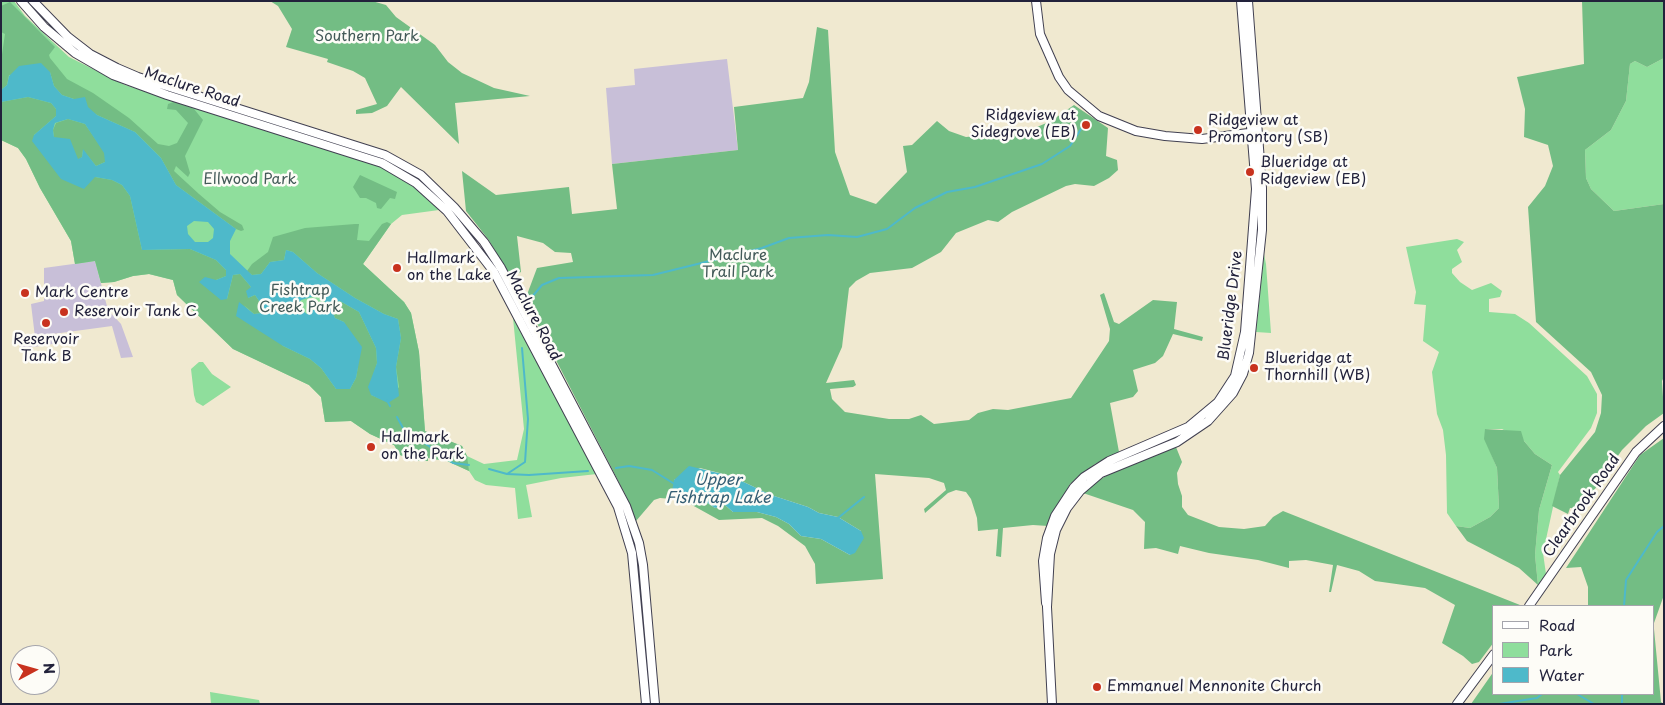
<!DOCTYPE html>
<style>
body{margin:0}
#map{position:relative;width:1665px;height:705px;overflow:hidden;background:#f0e9d0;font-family:"Playpen Sans",sans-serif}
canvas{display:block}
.frame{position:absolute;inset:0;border:2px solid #22223b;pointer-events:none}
.legend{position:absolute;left:1492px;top:605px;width:162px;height:90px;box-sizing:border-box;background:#fdfcf7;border:1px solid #a5a5ac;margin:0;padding:6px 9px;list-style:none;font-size:15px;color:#22223b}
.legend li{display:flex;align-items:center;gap:10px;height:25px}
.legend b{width:25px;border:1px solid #a5a5ac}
.north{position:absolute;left:10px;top:645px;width:50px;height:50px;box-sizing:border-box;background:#fdfcf7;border:1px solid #a5a5ac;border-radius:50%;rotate:84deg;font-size:14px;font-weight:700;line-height:20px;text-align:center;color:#22223b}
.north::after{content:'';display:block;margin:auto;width:18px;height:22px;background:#c8321e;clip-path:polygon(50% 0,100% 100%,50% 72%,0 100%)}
</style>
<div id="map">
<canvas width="1665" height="705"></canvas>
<div class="frame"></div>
<ul class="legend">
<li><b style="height:6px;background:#fff"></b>Road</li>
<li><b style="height:14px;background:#8fde9c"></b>Park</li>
<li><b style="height:14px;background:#4eb9ca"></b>Water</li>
</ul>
<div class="north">N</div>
</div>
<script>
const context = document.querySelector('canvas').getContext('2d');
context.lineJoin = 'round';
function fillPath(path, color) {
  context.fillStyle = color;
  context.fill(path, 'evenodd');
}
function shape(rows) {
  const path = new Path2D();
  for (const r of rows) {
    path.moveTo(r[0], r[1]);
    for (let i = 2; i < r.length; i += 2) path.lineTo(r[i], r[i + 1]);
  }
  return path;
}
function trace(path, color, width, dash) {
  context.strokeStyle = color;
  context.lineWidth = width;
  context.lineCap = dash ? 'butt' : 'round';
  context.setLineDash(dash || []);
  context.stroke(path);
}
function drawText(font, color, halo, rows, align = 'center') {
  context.font = font + ' "Playpen Sans",sans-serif';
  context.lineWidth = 5;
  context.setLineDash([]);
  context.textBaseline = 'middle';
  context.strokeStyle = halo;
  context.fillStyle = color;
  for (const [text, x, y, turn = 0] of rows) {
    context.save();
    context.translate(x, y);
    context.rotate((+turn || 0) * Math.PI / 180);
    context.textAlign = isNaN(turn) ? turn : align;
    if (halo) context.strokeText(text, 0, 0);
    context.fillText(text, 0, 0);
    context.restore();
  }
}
fillPath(shape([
 [727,59,738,150,612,164,606,88,635,85,634,69],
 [95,261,108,310,121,324,133,357,121,358,112,326,53,334,53,344,20,349,19,339,35,337,31,304,44,301,44,268]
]), '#c8bfd8');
fillPath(shape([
 [1,1,14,1,25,16,69,57,125,85,377,165,411,184,439,210,402,215,391,224,363,264,404,302,411,313,419,352,425,432,462,446,467,456,484,464,517,460,524,429,513,318,597,474,561,478,526,485,532,517,518,519,515,488,486,485,475,480,469,471,447,461,428,458,428,461,417,461,400,455,394,445,370,434,351,421,325,422,321,397,309,385,233,349,177,295,173,280,149,274,133,276,114,282,101,283,95,261,75,264,71,241,40,188,26,159,18,148,1,140],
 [1664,58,1664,204,1614,211,1591,189,1586,178,1585,150,1611,130,1626,101,1630,64,1635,61,1647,67],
 [1457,239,1464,242,1457,250,1462,262,1452,269,1452,273,1460,282,1472,290,1491,283,1502,291,1500,297,1489,299,1489,312,1515,314,1529,323,1587,376,1597,394,1597,413,1591,428,1558,472,1560,475,1543,553,1546,574,1538,585,1535,555,1539,510,1552,465,1535,454,1524,441,1502,429,1485,429,1485,439,1497,468,1499,508,1490,517,1470,528,1456,526,1447,513,1446,455,1443,430,1437,414,1432,372,1439,352,1423,341,1426,305,1414,304,1416,292,1406,247],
 [1264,254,1266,264,1271,333,1256,332],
 [199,362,203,362,212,374,231,387,203,406,196,402,194,395,191,369],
 [210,692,259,700,260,704,211,704]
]), '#8fde9c');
fillPath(shape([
 [270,1,372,1,386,5,396,17,435,45,448,62,462,73,494,88,530,96,455,103,459,144,401,87,387,106,372,113,356,114,356,110,377,104,365,78,353,71,327,62,328,59,286,47,292,29,278,6],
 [1582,1,1664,1,1664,58,1647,67,1635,61,1630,64,1626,101,1611,130,1585,150,1586,178,1591,189,1614,211,1664,204,1664,377,1662,381,1664,413,1646,426,1622,450,1581,509,1570,508,1568,514,1552,506,1560,475,1595,432,1601,413,1602,395,1591,372,1536,322,1528,207,1545,186,1553,166,1548,145,1524,137,1525,109,1517,77,1584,64],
 [10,2,55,47,49,55,50,58,67,79,93,93,129,118,158,144,169,146,177,143,188,123,176,110,167,109,168,104,176,101,194,109,203,120,185,156,190,173,188,177,176,166,174,171,199,194,220,212,242,225,244,230,241,231,236,229,176,185,161,158,135,132,97,115,74,99,62,95,54,86,50,72,9,75,7,85,1,90,1,61,5,34,1,32,1,6],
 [817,27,828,30,835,152,850,195,876,204,907,172,903,146,912,145,937,121,949,131,966,137,986,135,987,137,1030,130,1051,121,1074,105,1108,128,1106,156,1117,160,1118,170,1109,178,1094,186,1075,184,1066,186,1012,212,998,222,988,220,956,233,941,252,912,268,870,273,856,281,849,288,842,347,826,383,854,380,856,385,853,387,830,389,832,399,845,412,889,419,909,419,921,415,934,424,969,420,978,413,993,409,1008,410,1071,398,1109,341,1110,329,1100,295,1104,293,1114,322,1119,324,1153,300,1177,302,1174,329,1203,337,1202,341,1173,334,1163,356,1155,363,1133,370,1138,391,1133,397,1110,403,1119,452,1095,464,1070,484,1048,526,1033,525,1003,528,1001,557,996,556,998,529,978,531,977,518,971,499,966,492,956,490,948,493,925,513,924,509,946,490,944,483,929,478,875,474,883,579,816,584,815,564,805,546,778,526,762,518,719,520,683,500,660,498,654,500,636,521,626,496,525,300,537,268,573,262,571,253,555,252,543,243,517,236,521,272,511,277,488,239,466,211,462,171,496,195,569,187,572,214,617,209,612,164,738,150,734,107,803,98,809,82],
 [700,468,731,476,771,495,808,507,819,513,838,517,861,531,850,555,821,539,801,536,789,524,776,517,757,512,733,512,725,505,715,508,691,492,674,485,674,480],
 [28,97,51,103,56,109,56,116,34,135,95,177,112,180,122,185,130,196,142,250,190,249,216,260,226,270,226,276,216,280,227,299,233,275,240,274,251,287,248,298,255,295,264,308,263,313,254,314,244,305,283,346,310,359,321,368,336,389,350,389,356,378,358,366,344,322,335,318,331,308,334,303,340,301,359,312,376,348,377,363,372,380,371,395,388,402,399,387,396,367,401,338,398,319,384,314,355,298,317,273,293,252,286,250,284,260,270,262,261,274,252,275,247,271,252,264,268,252,273,237,305,228,355,224,359,224,357,240,369,241,382,224,387,222,391,224,363,264,404,302,411,313,419,352,425,431,462,446,467,456,469,471,447,461,428,458,428,461,417,461,400,455,394,445,370,434,351,421,325,422,321,397,309,385,233,349,177,295,173,280,149,274,133,276,114,282,101,283,95,261,75,264,71,241,40,188,26,159,18,148,1,140,1,102],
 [68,119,85,124,105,153,105,162,96,166,83,150,82,157,78,160,54,137,53,130,56,123],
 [360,175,397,192,395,199,390,198,381,209,377,208,376,203,366,198,360,198,353,187],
 [1485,429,1521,431,1524,441,1535,454,1552,465,1539,510,1535,555,1538,585,1519,568,1467,541,1456,526,1470,528,1490,517,1499,508,1497,468,1484,439],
 [1664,438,1664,595,1654,623,1654,606,1588,606,1588,587,1581,567,1566,568,1640,455],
 [1176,447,1182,462,1177,473,1178,484,1182,496,1182,507,1188,515,1219,527,1244,529,1265,526,1273,517,1283,511,1520,605,1494,606,1494,642,1479,662,1472,664,1463,656,1442,643,1455,605,1425,588,1375,581,1359,571,1337,565,1331,592,1329,592,1333,565,1306,560,1289,561,1289,568,1258,560,1209,553,1180,546,1178,554,1156,548,1144,549,1145,522,1133,510,1083,493,1093,484,1114,471],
 [1654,629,1661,702,1664,704,1471,704,1494,671,1494,694,1654,694]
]), '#73bd84');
fillPath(shape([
 [41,63,50,72,54,86,62,95,74,99,85,97,88,107,97,115,135,132,161,158,176,185,236,229,230,241,230,254,252,275,261,274,270,262,284,260,286,250,293,252,317,273,355,298,384,314,398,319,401,338,396,367,399,396,388,403,371,395,368,387,377,363,376,348,359,312,340,301,334,303,331,308,335,318,344,322,362,347,356,378,350,389,336,389,321,368,310,359,283,346,236,316,239,302,254,314,262,313,264,308,255,295,248,298,246,291,251,287,240,274,233,275,227,299,221,300,199,282,205,277,216,280,226,276,226,270,216,260,190,249,142,250,130,196,122,185,112,180,95,177,84,189,61,179,32,141,34,135,56,116,56,109,51,103,28,97,1,102,1,90,7,85,9,76,19,66],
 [68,119,85,124,104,153,105,162,96,166,83,149,82,157,78,159,70,139,54,137,53,130,55,123],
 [194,221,208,222,214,229,213,238,208,242,195,242,188,234,187,226],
 [318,295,324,298,326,307,319,310,310,310,307,314,297,307,301,300],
 [689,466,731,476,771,495,808,507,819,513,838,517,861,531,864,538,855,553,850,555,821,539,801,536,789,524,776,517,757,512,733,512,725,505,715,508,691,492,682,495,672,491,674,480]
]), '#4eb9ca');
trace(shape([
 [532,297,542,285,559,278,653,275,762,248,789,238,828,235,857,237,887,229,915,208,947,192,975,187,1042,164,1070,146,1081,129],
 [387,400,390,406],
 [397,417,403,428,453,463,469,465],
 [616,468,629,466,652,470,676,485],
 [489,469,507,474,529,475,588,471],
 [507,474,525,462,528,419,522,348],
 [838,518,864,497],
 [1624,606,1626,580,1657,532,1664,526],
 [1577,694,1594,704],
 [1499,704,1537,698,1542,694],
 [1622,704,1622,694]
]), '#4eb9ca', 2);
const secondary = shape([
 [21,1,44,27,75,53,113,75,167,95,382,163,416,183,447,211,494,272,618,507,632,553,646,704],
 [33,1,68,37,90,54,117,68,138,77,385,155,421,175,454,207,484,242,501,268,626,506,639,543,643,565,655,704],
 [1036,1,1040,34,1059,77,1068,90,1099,116,1136,131,1165,136,1202,139,1256,132],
 [1046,603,1043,561,1047,538,1055,516,1074,487,1084,477,1109,461,1188,427,1218,402,1235,376,1245,332,1256,189,1241,1],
 [1529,606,1636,452,1664,426],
 [1052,704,1047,607,1050,554,1056,530,1067,508,1080,491,1101,473,1177,442,1208,421,1233,393,1243,374,1249,353,1262,230,1262,188,1248,1],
 [1457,704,1494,654]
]);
trace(secondary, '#414051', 10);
trace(secondary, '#fff', 8);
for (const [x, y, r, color] of [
 [1086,125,5,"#c8321e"],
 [1198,130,5,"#c8321e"],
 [1250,172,5,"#c8321e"],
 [397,268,5,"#c8321e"],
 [25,293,5,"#c8321e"],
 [64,312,5,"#c8321e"],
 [46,323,5,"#c8321e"],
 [1254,368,5,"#c8321e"],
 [371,447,5,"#c8321e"],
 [1097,687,5,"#c8321e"]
]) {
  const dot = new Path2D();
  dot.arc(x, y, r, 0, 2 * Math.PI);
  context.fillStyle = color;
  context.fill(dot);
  trace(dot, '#fdfcf7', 2);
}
drawText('15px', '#435a58', '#fdfcf7', [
 ["Southern Park",367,37],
 ["Ellwood Park",250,180],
 ["Maclure",738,256],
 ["Trail Park",738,273],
 ["Fishtrap",300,291],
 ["Creek Park",300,308]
]);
drawText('15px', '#22223b', '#fdfcf7', [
 ["Maclure Road",192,88,18],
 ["Blueridge Drive",1231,306,-83],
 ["Maclure Road",533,316,62],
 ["Clearbrook Road",1582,506,-55]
]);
drawText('15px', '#22223b', '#fdfcf7', [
 ["Ridgeview at",1076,116,"right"],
 ["Sidegrove (EB)",1076,133,"right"],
 ["Ridgeview at",1208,121],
 ["Promontory (SB)",1208,138],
 ["Blueridge at",1260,163],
 ["Ridgeview (EB)",1260,180],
 ["Hallmark",407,259],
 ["on the Lake",407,276],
 ["Mark Centre",35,293],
 ["Reservoir Tank C",74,312],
 ["Reservoir",46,340,"center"],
 ["Tank B",46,357,"center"],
 ["Blueridge at",1264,359],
 ["Thornhill (WB)",1264,376],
 ["Hallmark",381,438],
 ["on the Park",381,455],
 ["Emmanuel Mennonite Church",1107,687]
], 'left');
drawText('italic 16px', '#345e74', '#fdfcf7', [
 ["Upper",718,481],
 ["Fishtrap Lake",718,499]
]);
</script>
